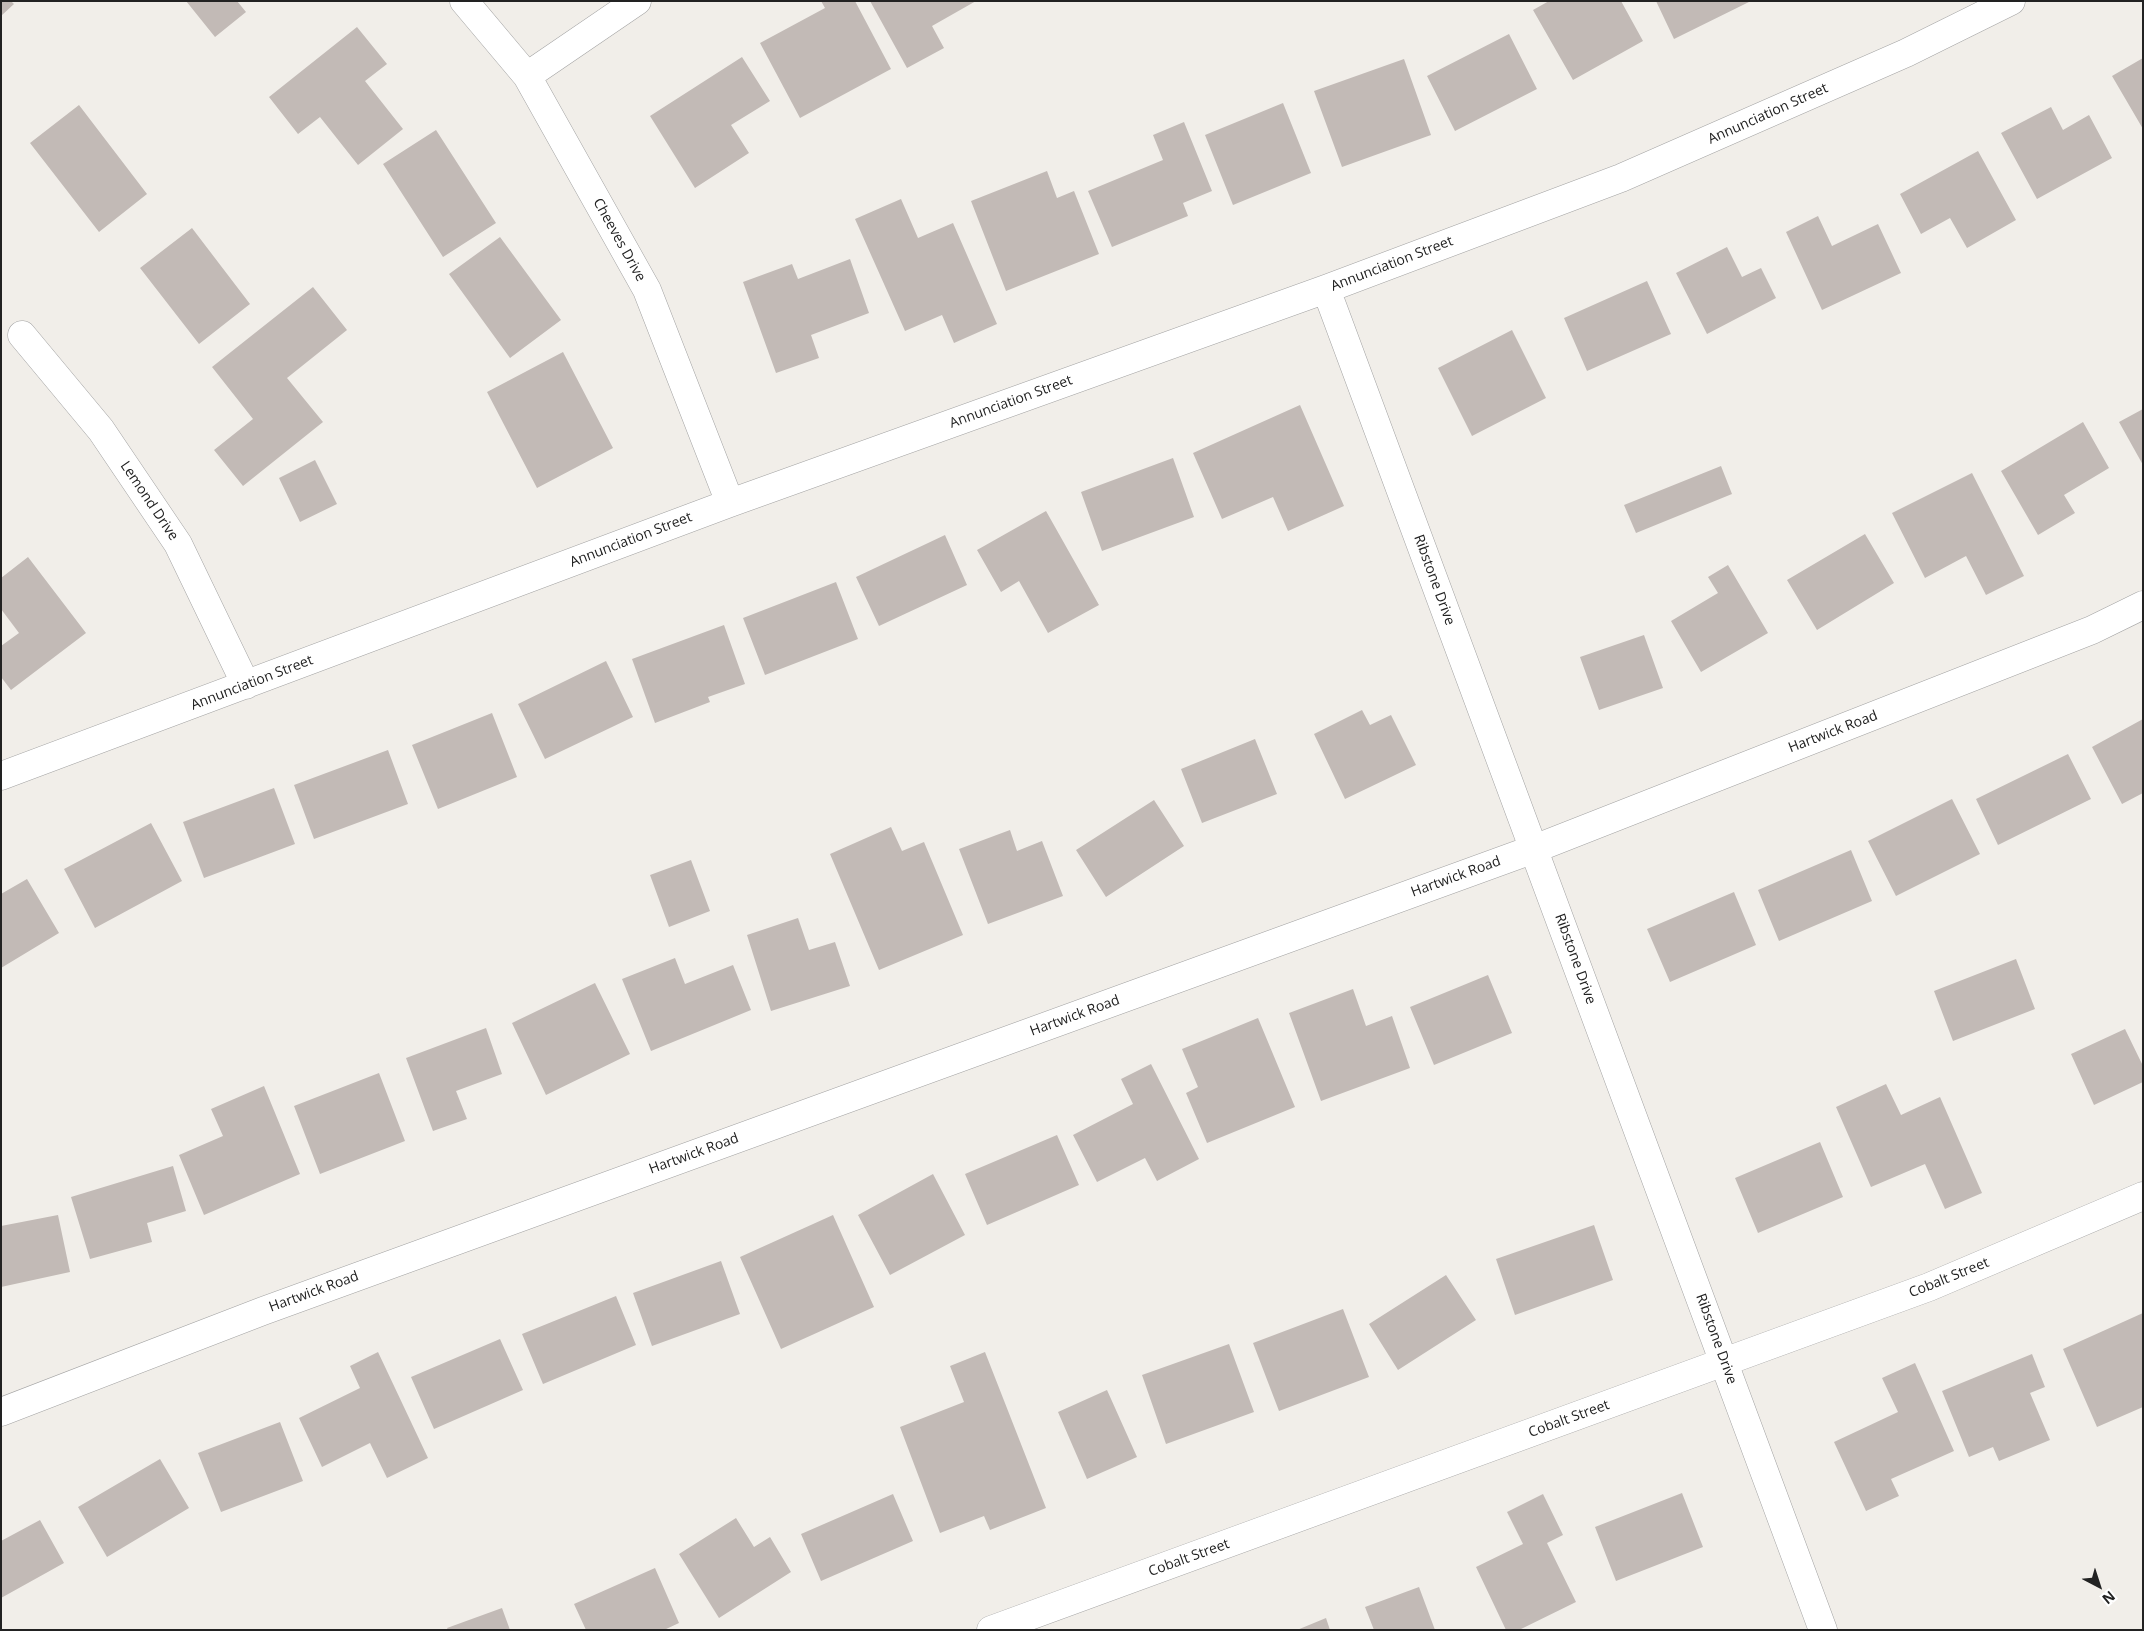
<!DOCTYPE html>
<style>
body{margin:0}
#map{position:relative;width:2144px;height:1631px;overflow:hidden;background:#f1eee9;font-family:"Open Sans",sans-serif}
canvas{display:block}
.frame{position:absolute;inset:0;border:2px solid #222;pointer-events:none}
.north{position:absolute;left:2074px;top:1561px;width:50px;height:50px;-webkit-text-stroke:4px #fff;paint-order:stroke;rotate:140deg;font-size:14px;font-weight:700;line-height:20px;text-align:center;color:#222}
.north::after{content:'';display:block;margin:auto;width:18px;height:22px;background:#222;clip-path:polygon(50% 0,100% 100%,50% 72%,0 100%)}
</style>
<div id="map">
<canvas width="2144" height="1631"></canvas>
<div class="frame"></div>
<div class="north">N</div>
</div>
<script>
const context = document.querySelector('canvas').getContext('2d');
context.lineJoin = 'round';
function fillPath(path, color) {
  context.fillStyle = color;
  context.fill(path, 'evenodd');
}
function shape(rows) {
  const path = new Path2D();
  for (const r of rows) {
    path.moveTo(r[0], r[1]);
    for (let i = 2; i < r.length; i += 2) path.lineTo(r[i], r[i + 1]);
  }
  return path;
}
function trace(path, color, width, dash) {
  context.strokeStyle = color;
  context.lineWidth = width;
  context.lineCap = dash ? 'butt' : 'round';
  context.setLineDash(dash || []);
  context.stroke(path);
}
function drawText(font, color, halo, rows, align = 'center') {
  context.font = font + ' "Open Sans",sans-serif';
  context.lineWidth = 4.5;
  context.setLineDash([]);
  context.textBaseline = 'middle';
  context.strokeStyle = halo;
  context.fillStyle = color;
  for (const [text, x, y, turn = 0] of rows) {
    context.save();
    context.translate(x, y);
    context.rotate((+turn || 0) * Math.PI / 180);
    context.textAlign = isNaN(turn) ? turn : align;
    if (halo) context.strokeText(text, 0, 0);
    context.fillText(text, 0, 0);
    context.restore();
  }
}
fillPath(shape([
 [1,1,11,1,14,4,1,16],
 [186,1,237,1,246,12,215,37],
 [821,1,855,1,891,69,800,118,760,43,825,8],
 [870,1,976,1,932,26,944,48,907,68],
 [1549,1,1621,1,1643,41,1573,80,1533,10],
 [1656,1,1751,1,1674,39],
 [357,27,387,64,365,81,403,129,358,165,320,117,298,134,269,97],
 [1509,34,1537,89,1455,131,1427,76],
 [742,57,770,101,731,125,749,153,695,188,650,116],
 [2143,58,2143,129,2112,76],
 [1404,59,1431,135,1342,167,1314,91],
 [1283,103,1311,173,1233,205,1205,135],
 [79,105,147,194,99,232,30,143],
 [2051,107,2063,130,2089,115,2112,158,2037,199,2001,133],
 [1184,122,1212,191,1183,203,1188,216,1112,247,1088,191,1163,160,1153,135],
 [436,130,496,223,443,257,383,164],
 [1978,151,2016,220,1967,248,1950,218,1921,234,1900,194],
 [1047,171,1057,198,1074,191,1099,254,1006,291,971,201],
 [901,199,918,238,953,223,997,324,954,343,942,315,905,331,855,219],
 [1818,216,1832,246,1878,224,1901,273,1822,310,1786,232],
 [192,228,250,304,199,344,140,268],
 [500,237,561,320,510,358,449,274],
 [1727,247,1742,277,1761,268,1776,298,1707,334,1676,273],
 [850,259,869,313,811,335,819,358,776,373,743,282,792,264,798,279],
 [1647,281,1671,334,1587,371,1564,318],
 [313,287,347,330,287,378,323,422,243,486,214,450,253,419,212,367],
 [1512,330,1546,398,1472,436,1438,368],
 [563,352,613,448,537,488,487,392],
 [1300,405,1344,506,1288,531,1273,497,1222,519,1193,453],
 [2143,409,2143,465,2119,422],
 [2083,422,2109,468,2064,495,2075,513,2038,535,2001,471],
 [1173,458,1194,517,1102,551,1081,492],
 [315,460,337,504,300,522,279,478],
 [1721,466,1732,494,1636,533,1624,505],
 [1972,473,2024,576,1986,595,1966,556,1925,578,1892,513],
 [1046,511,1099,605,1048,633,1019,581,1001,592,977,550],
 [1865,534,1894,583,1817,630,1787,580],
 [945,535,967,585,879,626,856,577],
 [28,557,86,633,11,690,1,677,1,646,19,633,1,609,1,578],
 [1728,565,1768,633,1701,672,1671,621,1718,593,1708,577],
 [836,582,858,639,765,675,743,618],
 [724,625,745,684,708,697,710,702,655,723,632,659],
 [1644,635,1663,688,1599,710,1580,657],
 [606,661,633,717,545,759,518,704],
 [1362,710,1370,725,1391,715,1416,765,1345,799,1314,734],
 [492,713,517,777,438,809,412,745],
 [2143,719,2143,793,2122,804,2092,747],
 [1255,739,1277,794,1202,823,1181,769],
 [388,750,408,804,314,839,294,785],
 [2068,754,2091,799,1998,845,1976,799],
 [274,788,295,844,204,878,183,822],
 [1952,799,1980,854,1896,896,1868,841],
 [1154,800,1184,846,1106,897,1076,850],
 [151,823,182,881,95,928,64,869],
 [891,827,902,851,924,842,963,935,879,970,830,854],
 [1010,830,1017,851,1042,841,1063,896,988,924,959,849],
 [1851,850,1872,901,1779,941,1758,890],
 [691,860,710,911,669,927,650,875],
 [27,879,59,933,1,968,1,894],
 [1734,892,1756,945,1670,982,1647,929],
 [798,918,809,950,835,942,850,986,771,1011,747,935],
 [675,958,685,984,733,965,751,1010,651,1051,622,979],
 [2016,959,2035,1009,1953,1041,1934,991],
 [1488,975,1512,1033,1434,1065,1410,1007],
 [595,983,630,1054,546,1095,512,1023],
 [1353,989,1366,1026,1392,1016,1410,1068,1321,1101,1289,1013],
 [1258,1018,1295,1107,1207,1143,1186,1093,1198,1087,1182,1049],
 [486,1028,502,1074,456,1091,467,1119,433,1131,406,1058],
 [2125,1029,2143,1066,2143,1082,2094,1105,2071,1054],
 [1151,1064,1199,1159,1157,1181,1145,1158,1097,1182,1073,1135,1133,1104,1121,1079],
 [379,1073,405,1141,320,1174,294,1106],
 [1886,1084,1901,1115,1940,1097,1982,1193,1945,1209,1925,1164,1871,1187,1836,1107],
 [264,1086,300,1174,204,1215,179,1155,223,1136,211,1109],
 [1057,1135,1079,1185,987,1225,965,1174],
 [1820,1142,1843,1197,1758,1233,1735,1178],
 [173,1166,186,1211,147,1223,152,1242,90,1259,71,1197],
 [933,1174,965,1235,890,1275,858,1215],
 [58,1215,70,1272,1,1287,1,1226],
 [833,1215,874,1307,781,1349,740,1257],
 [1594,1225,1613,1280,1515,1315,1496,1259],
 [721,1261,740,1314,652,1346,633,1293],
 [1446,1275,1476,1320,1398,1370,1369,1324],
 [616,1296,636,1345,543,1384,522,1334],
 [1343,1309,1369,1377,1279,1411,1253,1343],
 [2143,1313,2143,1407,2097,1427,2063,1349],
 [500,1339,523,1390,434,1429,411,1377],
 [1229,1344,1254,1412,1166,1444,1142,1375],
 [378,1352,428,1458,387,1478,370,1443,322,1467,299,1418,360,1388,350,1366],
 [985,1352,1046,1508,990,1530,984,1516,940,1533,900,1427,964,1402,950,1366],
 [2032,1354,2045,1387,2030,1393,2050,1440,1999,1461,1993,1447,1969,1457,1942,1391],
 [1915,1363,1954,1451,1891,1479,1899,1496,1866,1511,1834,1442,1898,1412,1882,1378],
 [1107,1390,1137,1457,1087,1479,1058,1412],
 [280,1422,303,1481,221,1512,198,1453],
 [160,1459,189,1508,107,1557,78,1507],
 [1682,1493,1703,1547,1616,1581,1595,1527],
 [893,1494,913,1541,821,1581,801,1534],
 [1543,1494,1563,1535,1547,1543,1576,1602,1519,1630,1506,1630,1476,1567,1523,1544,1507,1512],
 [736,1518,754,1547,770,1537,791,1572,719,1618,679,1554],
 [40,1520,64,1563,1,1598,1,1541],
 [655,1568,679,1623,664,1630,586,1630,574,1604],
 [1419,1587,1435,1630,1374,1630,1365,1607],
 [502,1608,510,1630,448,1630,447,1628],
 [1326,1618,1330,1630,1297,1630]
]), '#c2bab6');
const minor = shape([
 [464,1,527,76,647,290,730,503],
 [527,76,637,1],
 [1326,289,1823,1630],
 [22,335,101,430,178,544,246,685],
 [1,776,730,503,1326,289,1621,178,1906,53,2011,1],
 [1,1412,263,1311,1534,849,2092,630,2143,605],
 [991,1630,1929,1287,2143,1196]
]);
trace(minor, '#a3a3a3', 29);
trace(minor, '#fff', 28);
drawText('14px', '#222', '#fff', [
 ["Annunciation Street",1768,114,-24],
 ["Cheeves Drive",619,240,61],
 ["Annunciation Street",1392,264,-21],
 ["Annunciation Street",1011,402,-20],
 ["Lemond Drive",149,501,56],
 ["Annunciation Street",631,540,-21],
 ["Ribstone Drive",1434,580,70],
 ["Annunciation Street",252,683,-21],
 ["Hartwick Road",1833,732,-21],
 ["Hartwick Road",1456,877,-20],
 ["Ribstone Drive",1575,959,70],
 ["Hartwick Road",1075,1016,-20],
 ["Hartwick Road",694,1154,-20],
 ["Cobalt Street",1949,1278,-22],
 ["Hartwick Road",314,1292,-20],
 ["Ribstone Drive",1716,1339,70],
 ["Cobalt Street",1569,1419,-20],
 ["Cobalt Street",1189,1558,-20]
]);
</script>
